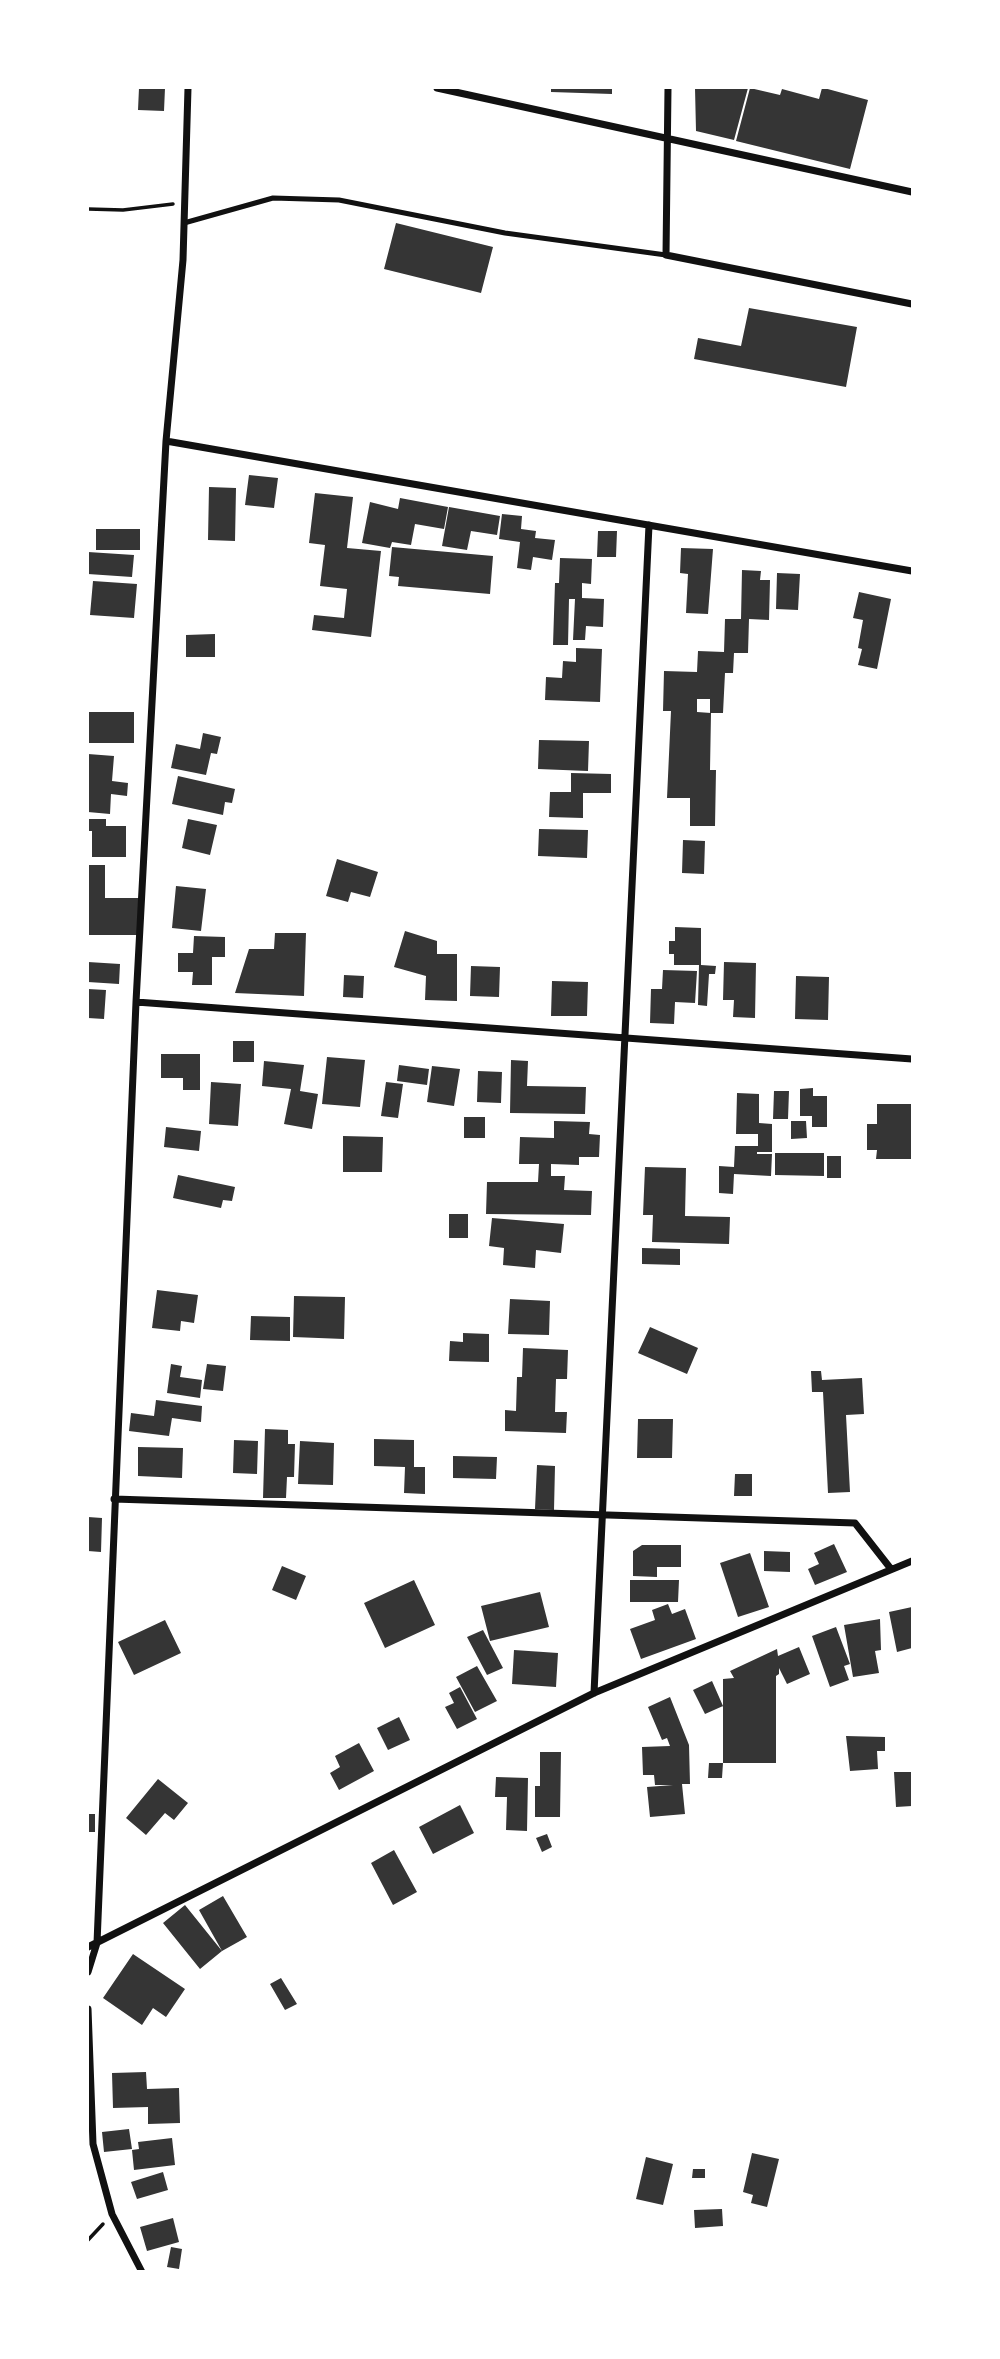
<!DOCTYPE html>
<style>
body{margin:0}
#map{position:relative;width:1000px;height:2359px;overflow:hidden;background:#fff;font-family:Signika,sans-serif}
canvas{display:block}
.frame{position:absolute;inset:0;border:89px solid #fff;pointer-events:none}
</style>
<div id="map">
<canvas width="1000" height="2359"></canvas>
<div class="frame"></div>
</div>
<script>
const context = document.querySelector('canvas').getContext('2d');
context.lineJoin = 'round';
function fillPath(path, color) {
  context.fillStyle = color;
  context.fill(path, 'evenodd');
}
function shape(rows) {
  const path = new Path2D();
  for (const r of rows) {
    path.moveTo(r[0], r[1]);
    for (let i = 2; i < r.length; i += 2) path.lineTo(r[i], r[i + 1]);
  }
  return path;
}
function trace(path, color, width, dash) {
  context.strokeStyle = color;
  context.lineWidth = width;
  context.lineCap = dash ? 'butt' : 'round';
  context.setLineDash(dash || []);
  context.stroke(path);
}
fillPath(shape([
 [139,88,165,88,164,111,138,110],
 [551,88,612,88,612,94,551,92],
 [695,88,748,88,734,140,696,131],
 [750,88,780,95,782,89,819,99,822,88,824,88,868,100,850,169,736,141],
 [396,223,493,247,481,293,384,269],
 [749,308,857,327,846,387,694,359,698,338,741,346],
 [249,475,278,478,274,508,245,505],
 [209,487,236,488,235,541,208,540],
 [315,493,353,497,347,548,381,551,371,637,312,630,314,615,344,618,347,589,320,586,325,545,309,543],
 [400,498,448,507,444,529,415,524,411,545,392,542,390,548,362,543,370,502,398,509],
 [449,507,500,516,497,535,471,531,467,550,442,546],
 [502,514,522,516,521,529,536,531,535,538,555,540,552,560,533,557,531,570,517,568,520,542,499,539],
 [96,529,140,529,140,550,96,550],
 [598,531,617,531,616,557,597,557],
 [392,547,493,556,490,594,398,586,399,577,389,576],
 [681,548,713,549,708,614,686,613,688,574,680,573],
 [88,552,134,555,132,577,88,574],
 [560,558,592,559,591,584,582,583,582,598,604,599,603,627,586,626,585,640,573,640,575,599,569,599,568,645,553,645,555,583,559,583],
 [742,570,761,571,760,580,770,580,769,620,749,619,748,653,734,653,733,673,725,673,723,713,710,713,710,699,697,699,697,712,711,713,710,770,716,770,715,826,690,826,690,798,667,798,671,711,663,711,664,671,697,672,698,651,724,652,725,619,741,619],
 [777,573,800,574,798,610,776,609],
 [93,581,137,584,134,618,90,615],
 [859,592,891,599,877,669,858,665,862,649,858,648,863,620,853,618],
 [215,634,215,657,186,657,186,635],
 [576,648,602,649,600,702,545,700,546,677,562,678,563,661,576,662],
 [88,712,134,712,134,743,88,743],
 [203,733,221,737,217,754,211,753,206,775,171,768,176,744,200,749],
 [539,740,589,741,588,771,538,769],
 [88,754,114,756,112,781,128,783,127,796,111,794,110,814,88,812],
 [571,773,611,774,611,793,583,793,583,818,549,817,550,792,571,792],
 [178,776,235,789,232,803,225,802,223,815,172,804],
 [88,819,106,819,106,826,126,826,126,857,92,857,92,831,88,831],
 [188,819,217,825,210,855,182,848],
 [539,829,588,830,587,858,538,856],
 [683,840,705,841,704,874,682,873],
 [337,859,378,872,370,897,351,892,348,902,326,896],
 [88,865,105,865,105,898,139,898,139,935,88,935],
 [176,886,206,889,201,931,172,928],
 [675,927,701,928,701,965,716,966,715,974,709,974,707,1006,698,1005,699,965,674,965,674,954,669,954,669,941,675,941],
 [405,931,437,941,437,954,457,954,457,1001,425,1000,426,976,394,967],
 [275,933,306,933,304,996,235,993,249,949,274,949],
 [194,936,225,937,225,957,212,957,212,985,192,985,193,972,178,972,178,953,193,953],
 [88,962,120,964,119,984,88,982],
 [724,962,756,963,755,1018,733,1017,734,1000,723,1000],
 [471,966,500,967,499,997,470,996],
 [663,970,697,971,695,1003,675,1002,674,1024,650,1023,651,989,662,989],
 [344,975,364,976,363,998,343,997],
 [796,976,829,977,828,1020,795,1019],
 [552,981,588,982,587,1016,551,1016],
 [88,989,106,990,104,1019,88,1018],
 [233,1041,254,1041,254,1062,233,1062],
 [161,1054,200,1054,200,1090,183,1090,183,1078,161,1078],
 [327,1057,365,1060,360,1107,322,1104],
 [511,1060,528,1061,527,1086,586,1087,585,1114,510,1113],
 [264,1061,304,1065,300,1091,318,1094,312,1129,284,1124,291,1089,262,1086],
 [399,1065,429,1069,427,1085,397,1081],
 [432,1066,460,1069,454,1106,427,1102],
 [478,1071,502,1072,501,1103,477,1102],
 [211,1082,241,1084,238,1126,209,1124],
 [386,1082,403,1084,398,1118,381,1116],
 [813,1088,813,1096,827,1096,827,1127,812,1127,812,1116,800,1116,800,1089],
 [774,1091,789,1091,788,1119,773,1119],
 [737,1093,759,1094,759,1123,772,1124,772,1152,757,1152,757,1154,772,1154,771,1176,734,1174,733,1194,719,1193,719,1166,734,1167,735,1146,758,1146,758,1134,736,1134],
 [877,1104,912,1104,912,1159,876,1159,877,1150,867,1150,867,1124,877,1124],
 [464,1117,485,1117,485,1138,464,1138],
 [554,1121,590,1122,589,1134,600,1135,599,1157,579,1157,579,1165,551,1164,551,1176,565,1176,564,1190,592,1191,591,1215,486,1214,487,1182,538,1182,539,1164,519,1164,520,1137,554,1138],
 [791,1121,806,1121,807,1138,791,1139],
 [166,1127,201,1131,199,1151,164,1147],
 [343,1136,383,1137,382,1172,343,1172],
 [775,1153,824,1153,824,1176,775,1175],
 [827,1156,841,1156,841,1178,827,1178],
 [645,1167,686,1168,685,1216,730,1217,729,1244,652,1242,653,1215,643,1215],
 [178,1175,235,1187,232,1201,223,1200,221,1208,173,1198],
 [449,1214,468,1214,468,1238,449,1238],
 [492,1218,564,1224,561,1253,536,1250,535,1268,503,1265,504,1248,489,1246],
 [642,1248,680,1249,680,1265,642,1264],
 [157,1290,198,1295,194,1323,181,1321,180,1331,152,1328],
 [294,1296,345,1297,344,1339,293,1337],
 [510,1299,550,1301,549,1335,508,1334],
 [251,1316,290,1317,290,1341,250,1340],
 [650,1327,698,1348,687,1374,638,1353],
 [463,1333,489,1334,489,1362,449,1361,450,1341,463,1342],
 [523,1348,568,1350,567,1379,556,1379,555,1412,567,1412,566,1433,505,1431,505,1410,516,1411,517,1377,522,1377],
 [171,1364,182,1366,180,1377,202,1380,200,1398,167,1393],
 [207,1364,226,1366,223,1391,203,1389],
 [811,1371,821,1371,822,1380,862,1378,864,1414,846,1415,850,1492,828,1493,823,1392,812,1392],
 [156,1400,202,1406,201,1422,172,1418,169,1436,129,1431,131,1413,154,1416],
 [638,1419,673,1419,672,1458,637,1458],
 [265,1429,288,1430,288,1444,295,1444,294,1477,287,1477,286,1498,263,1498],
 [374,1439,414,1440,414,1467,425,1467,425,1494,404,1493,405,1467,374,1466],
 [234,1440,258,1441,257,1474,233,1473],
 [300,1441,334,1443,333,1485,298,1484],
 [138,1447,183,1448,182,1478,138,1476],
 [453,1456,497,1457,496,1479,453,1478],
 [537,1465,555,1466,554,1510,535,1509],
 [735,1474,752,1474,752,1496,734,1496],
 [88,1517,102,1518,101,1552,88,1551],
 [834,1544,847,1572,815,1585,808,1569,819,1564,814,1553],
 [642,1545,681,1545,681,1567,657,1567,657,1577,633,1576,633,1551],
 [764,1551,790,1552,790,1572,764,1571],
 [750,1553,769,1607,738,1617,720,1563],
 [282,1566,306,1576,296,1600,272,1590],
 [414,1580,435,1625,385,1648,364,1603],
 [630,1580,679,1580,678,1602,630,1602],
 [540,1592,549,1627,490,1641,481,1606],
 [668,1604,672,1614,685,1609,696,1639,641,1659,630,1629,655,1620,652,1610],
 [912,1607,912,1648,897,1652,889,1612],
 [880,1619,881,1650,875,1651,879,1673,853,1677,844,1625],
 [165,1620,181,1653,134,1675,118,1642],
 [836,1627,850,1664,844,1666,849,1680,830,1687,812,1636],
 [483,1630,503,1668,487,1675,467,1637],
 [799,1647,810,1674,787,1684,779,1668,779,1674,776,1676,776,1763,723,1763,722,1778,708,1778,709,1763,723,1763,723,1679,734,1678,730,1671,777,1649,778,1656],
 [514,1650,558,1653,556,1687,512,1684],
 [477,1666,497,1701,475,1712,456,1677],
 [712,1681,723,1706,705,1714,693,1690],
 [460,1687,477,1719,457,1729,445,1707,454,1703,449,1693],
 [670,1697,689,1745,690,1784,682,1784,685,1814,650,1817,647,1787,673,1785,655,1785,654,1775,643,1775,642,1747,670,1746,667,1738,662,1740,648,1707],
 [399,1717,410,1740,388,1750,377,1728],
 [846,1736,885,1737,885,1751,877,1751,878,1769,850,1771],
 [359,1743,374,1771,339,1790,330,1773,340,1767,335,1756],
 [540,1752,561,1752,560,1817,535,1817,535,1786,540,1786],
 [894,1772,912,1772,912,1806,896,1807],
 [496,1777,528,1778,527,1831,506,1830,507,1797,495,1797],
 [158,1779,188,1803,174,1820,165,1813,146,1835,126,1818],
 [460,1805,474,1833,433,1854,419,1827],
 [88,1814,95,1814,95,1832,88,1832],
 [547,1834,552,1847,542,1852,536,1838],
 [394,1850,417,1892,393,1905,371,1863],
 [223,1896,247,1937,222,1951,200,1969,163,1923,185,1905,222,1951,199,1910],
 [133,1954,185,1989,166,2017,153,2008,142,2025,103,1998],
 [281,1978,297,2004,285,2010,270,1984],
 [146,2072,147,2089,179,2088,180,2123,148,2124,148,2107,113,2108,112,2073],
 [129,2129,132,2149,104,2152,102,2132],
 [172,2138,175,2165,134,2170,132,2150,139,2149,138,2142],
 [752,2153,779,2159,767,2207,751,2203,753,2195,743,2192],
 [646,2157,673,2164,663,2205,636,2199],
 [693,2169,705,2169,705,2178,692,2178],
 [163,2172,168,2190,137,2199,131,2182],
 [722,2209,723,2226,695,2228,694,2210],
 [173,2218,179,2242,147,2251,140,2227],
 [171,2247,182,2249,179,2269,167,2267]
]), '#353535');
trace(shape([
 [88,209,123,210,173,204],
 [88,2240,103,2224]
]), '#111', 3.5);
trace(shape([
 [184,223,273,198,339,200,505,233,666,255]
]), '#111', 5);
trace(shape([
 [437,88,912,192],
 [668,88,666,255,912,304],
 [166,441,912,571],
 [136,1002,912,1059],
 [114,1499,855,1523,891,1569],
 [594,1693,649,525],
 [88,1947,594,1693,912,1561],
 [88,1972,97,1943,136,1002,166,441,183,260,188,88],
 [88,2009,93,2144,112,2214,142,2272]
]), '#111', 7);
</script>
